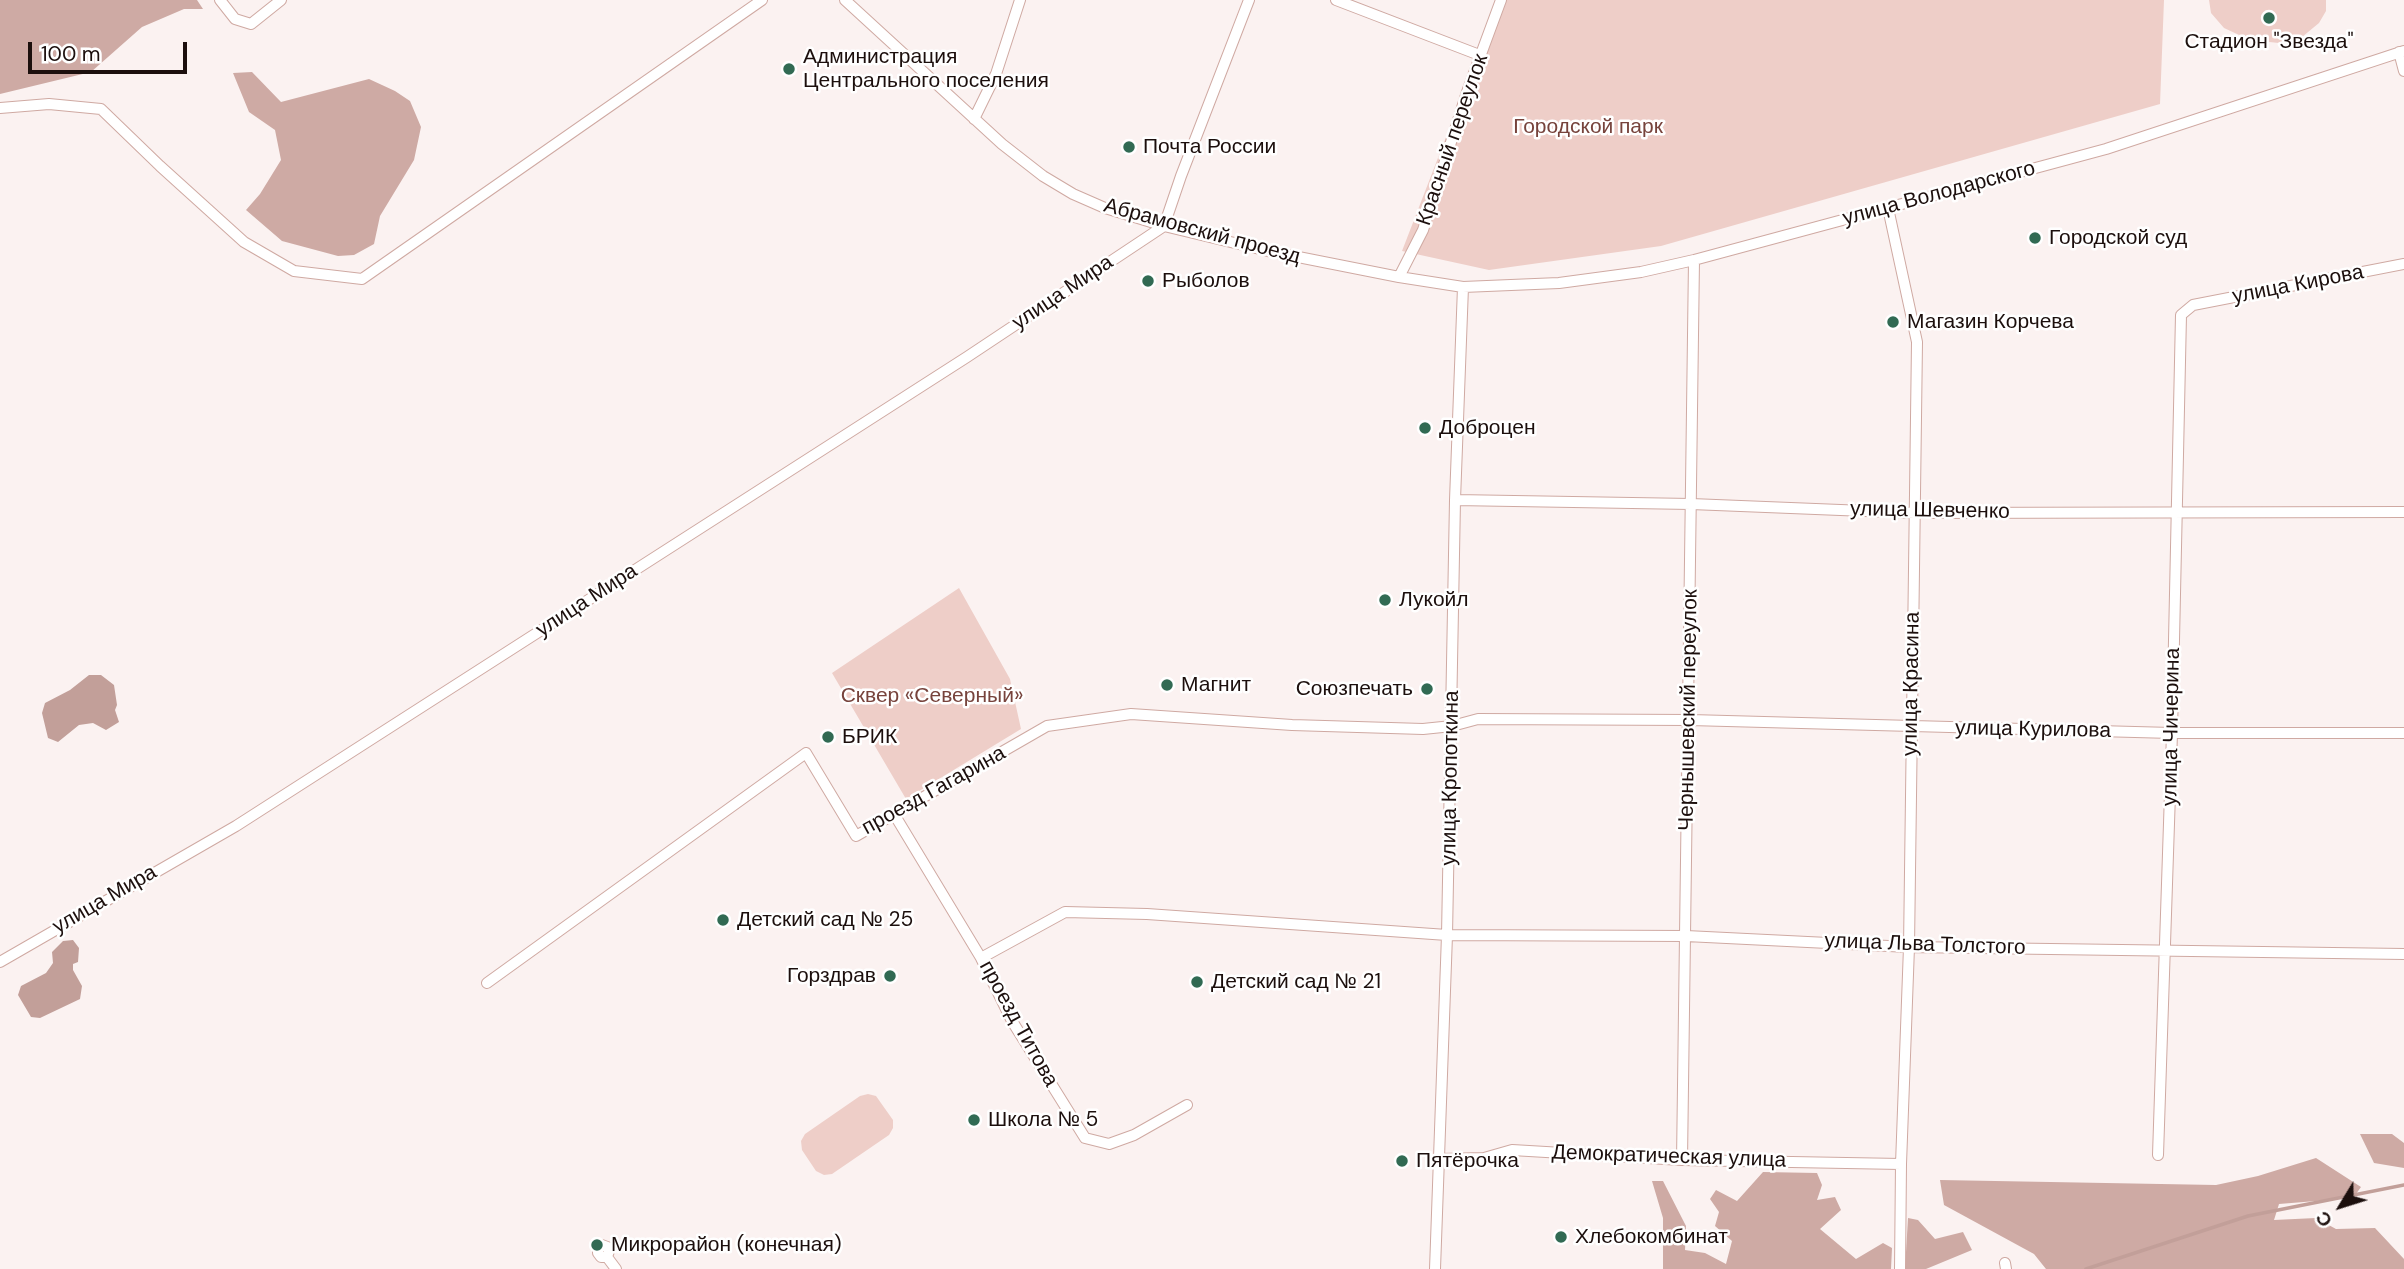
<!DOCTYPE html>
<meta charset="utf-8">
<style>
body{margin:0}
#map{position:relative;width:2404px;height:1269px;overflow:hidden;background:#fbf2f1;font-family:"DM Sans",sans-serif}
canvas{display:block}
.north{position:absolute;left:2306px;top:1171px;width:70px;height:70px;-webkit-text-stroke:5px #fff;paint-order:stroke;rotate:232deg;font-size:19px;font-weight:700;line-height:28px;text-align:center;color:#1c0f0d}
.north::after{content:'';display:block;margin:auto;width:24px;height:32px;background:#1c0f0d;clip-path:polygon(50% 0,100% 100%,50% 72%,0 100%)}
.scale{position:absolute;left:28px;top:42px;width:159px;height:32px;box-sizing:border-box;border:4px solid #1c0f0d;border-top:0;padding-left:9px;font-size:21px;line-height:24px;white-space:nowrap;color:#1c0f0d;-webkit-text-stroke:5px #fff;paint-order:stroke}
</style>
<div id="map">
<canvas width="2404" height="1269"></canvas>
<div class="north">С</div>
<div class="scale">100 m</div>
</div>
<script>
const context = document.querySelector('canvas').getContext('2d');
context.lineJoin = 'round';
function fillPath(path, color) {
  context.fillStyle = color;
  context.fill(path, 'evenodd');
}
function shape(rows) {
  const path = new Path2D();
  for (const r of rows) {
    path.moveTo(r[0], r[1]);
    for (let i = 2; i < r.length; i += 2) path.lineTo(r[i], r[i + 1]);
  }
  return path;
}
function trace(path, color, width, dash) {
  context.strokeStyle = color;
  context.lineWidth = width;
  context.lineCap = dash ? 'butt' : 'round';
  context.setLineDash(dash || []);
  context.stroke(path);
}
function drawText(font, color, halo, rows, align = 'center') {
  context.font = font + ' "DM Sans",sans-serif';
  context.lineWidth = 5;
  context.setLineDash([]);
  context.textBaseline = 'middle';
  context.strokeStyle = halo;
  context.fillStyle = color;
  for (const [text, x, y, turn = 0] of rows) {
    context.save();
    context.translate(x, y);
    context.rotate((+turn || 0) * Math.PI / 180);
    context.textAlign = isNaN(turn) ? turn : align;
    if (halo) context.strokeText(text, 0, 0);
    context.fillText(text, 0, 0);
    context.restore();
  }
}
fillPath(shape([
 [1499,0,2164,0,2160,104,1661,246,1489,270,1402,251],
 [2209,0,2326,0,2326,11,2319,23,2302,37,2279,43,2250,40,2224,28,2211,13],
 [959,588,1010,679,1021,729,906,799,832,673],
 [868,1094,876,1096,893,1120,893,1128,889,1135,832,1174,824,1175,816,1171,802,1150,801,1141,805,1134,860,1096]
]), '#eecec8');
fillPath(shape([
 [0,0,197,0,203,9,184,9,142,27,91,72,0,94],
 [252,72,281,102,369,79,395,91,410,101,421,127,414,160,380,216,374,244,354,255,338,256,282,241,246,210,260,194,281,160,275,130,249,112,233,73],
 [2360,1134,2392,1134,2404,1143,2404,1168,2374,1163],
 [2316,1158,2361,1187,2353,1198,2279,1204,2274,1220,2316,1218,2336,1229,2375,1228,2404,1259,2404,1269,2046,1269,2034,1254,1944,1205,1940,1180,2216,1185,2258,1176],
 [1763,1172,1817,1173,1822,1185,1817,1200,1835,1197,1841,1210,1820,1229,1856,1259,1883,1243,1892,1248,1891,1269,1663,1269,1663,1218,1652,1181,1663,1181,1686,1226,1685,1250,1705,1253,1726,1264,1732,1241,1715,1226,1719,1212,1710,1199,1716,1190,1737,1201],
 [1908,1218,1918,1220,1935,1239,1963,1232,1972,1250,1926,1269,1905,1269]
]), '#ceaaa4');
fillPath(shape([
 [89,675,101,675,114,685,117,705,115,710,119,722,106,730,93,723,79,725,58,742,48,738,42,713,45,703,70,690],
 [73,940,79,948,78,962,73,964,73,970,82,986,80,999,40,1018,31,1017,18,995,21,986,46,973,53,963,52,952,63,941]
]), '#c29f99');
trace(shape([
 [2086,1269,2248,1216,2404,1185]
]), '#c29f99', 3.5);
const minor = shape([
 [220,0,235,19,251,24,281,0],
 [845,0,1002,144,1043,176,1073,194,1105,208,1164,226,1268,251,1399,277,1463,287,1559,283,1641,272,1694,260,2106,149,2404,51],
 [1336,0,1482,56],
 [2399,52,2404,71],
 [0,108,49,104,101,109,160,166,244,242,294,271,362,279,762,0],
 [974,119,996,74,1020,0],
 [1888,208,1917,342,1909,947,1901,1164,1900,1269],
 [1399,277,1423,230,1467,92,1501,0],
 [1455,500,1691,504,1915,513,2404,512],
 [894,814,981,958,1012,1021,1085,1138,1109,1144,1134,1135,1187,1105],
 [981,958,1065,912,1147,914,1447,935,1686,936,1909,947,2404,954],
 [0,962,236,826,967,357,1164,226,1181,176,1249,0],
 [487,983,806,753,856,836,1047,726,1131,714,1292,725,1423,729,1452,726,1478,719,1690,720,2172,733,2404,733],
 [2158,1155,2172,733,2181,315,2193,305,2404,264],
 [1438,1159,1484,1158,1512,1150,1682,1160,1901,1164],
 [1682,1160,1694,260],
 [607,1257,610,1248,602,1245,598,1247,598,1253,601,1257,607,1257,616,1269],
 [2005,1263,2006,1269],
 [1435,1269,1447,935,1455,500,1463,287]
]);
trace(minor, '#cfa9a2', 12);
trace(minor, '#fff', 10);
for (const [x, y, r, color] of [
 [2269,18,7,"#316a53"],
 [789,69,7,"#316a53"],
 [1129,147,7,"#316a53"],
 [2035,238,7,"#316a53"],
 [1148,281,7,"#316a53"],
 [1893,322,7,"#316a53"],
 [1425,428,7,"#316a53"],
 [1385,600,7,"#316a53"],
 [1167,685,7,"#316a53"],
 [1427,689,7,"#316a53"],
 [828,737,7,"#316a53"],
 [723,920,7,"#316a53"],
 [890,976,7,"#316a53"],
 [1197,982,7,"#316a53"],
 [974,1120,7,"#316a53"],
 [1402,1161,7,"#316a53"],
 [1561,1237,7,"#316a53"],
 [597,1245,7,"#316a53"]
]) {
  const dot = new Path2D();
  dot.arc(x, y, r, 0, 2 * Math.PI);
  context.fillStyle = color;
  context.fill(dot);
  trace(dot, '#fff', 2.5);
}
drawText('21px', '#1c0f0d', '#fff', [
 ["Стадион \"Звезда\"",2269,42,"center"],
 ["Администрация",803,57],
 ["Центрального поселения",803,81],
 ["Почта России",1143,147],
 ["Городской суд",2049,238],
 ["Рыболов",1162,281],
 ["Магазин Корчева",1907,322],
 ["Доброцен",1439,428],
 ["Лукойл",1399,600],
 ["Магнит",1181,685],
 ["Союзпечать",1413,689,"right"],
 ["БРИК",842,737],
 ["Детский сад № 25",737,920],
 ["Горздрав",876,976,"right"],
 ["Детский сад № 21",1211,982],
 ["Школа № 5",988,1120],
 ["Пятёрочка",1416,1161],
 ["Хлебокомбинат",1575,1237],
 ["Микрорайон (конечная)",611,1245]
], 'left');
drawText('21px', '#77433c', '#fff', [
 ["Городской парк",1588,127],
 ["Сквер «Северный»",932,696]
]);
drawText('21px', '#1c0f0d', '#fff', [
 ["Красный переулок",1453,140,-71],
 ["улица Володарского",1939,194,-15],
 ["Абрамовский проезд",1202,232,15],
 ["улица Кирова",2298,285,-11],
 ["улица Мира",1063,293,-34],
 ["улица Шевченко",1930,511,1],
 ["улица Мира",587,601,-33],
 ["улица Красина",1912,684,-89],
 ["Чернышевский переулок",1689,710,-89],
 ["улица Чичерина",2172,727,-89],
 ["улица Курилова",2033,730,1],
 ["улица Кропоткина",1451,778,-89],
 ["проезд Гагарина",934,791,-29],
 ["улица Мира",105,900,-30],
 ["улица Льва Толстого",1925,945,2],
 ["проезд Титова",1018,1024,61],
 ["Демократическая улица",1669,1157,2]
]);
</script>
